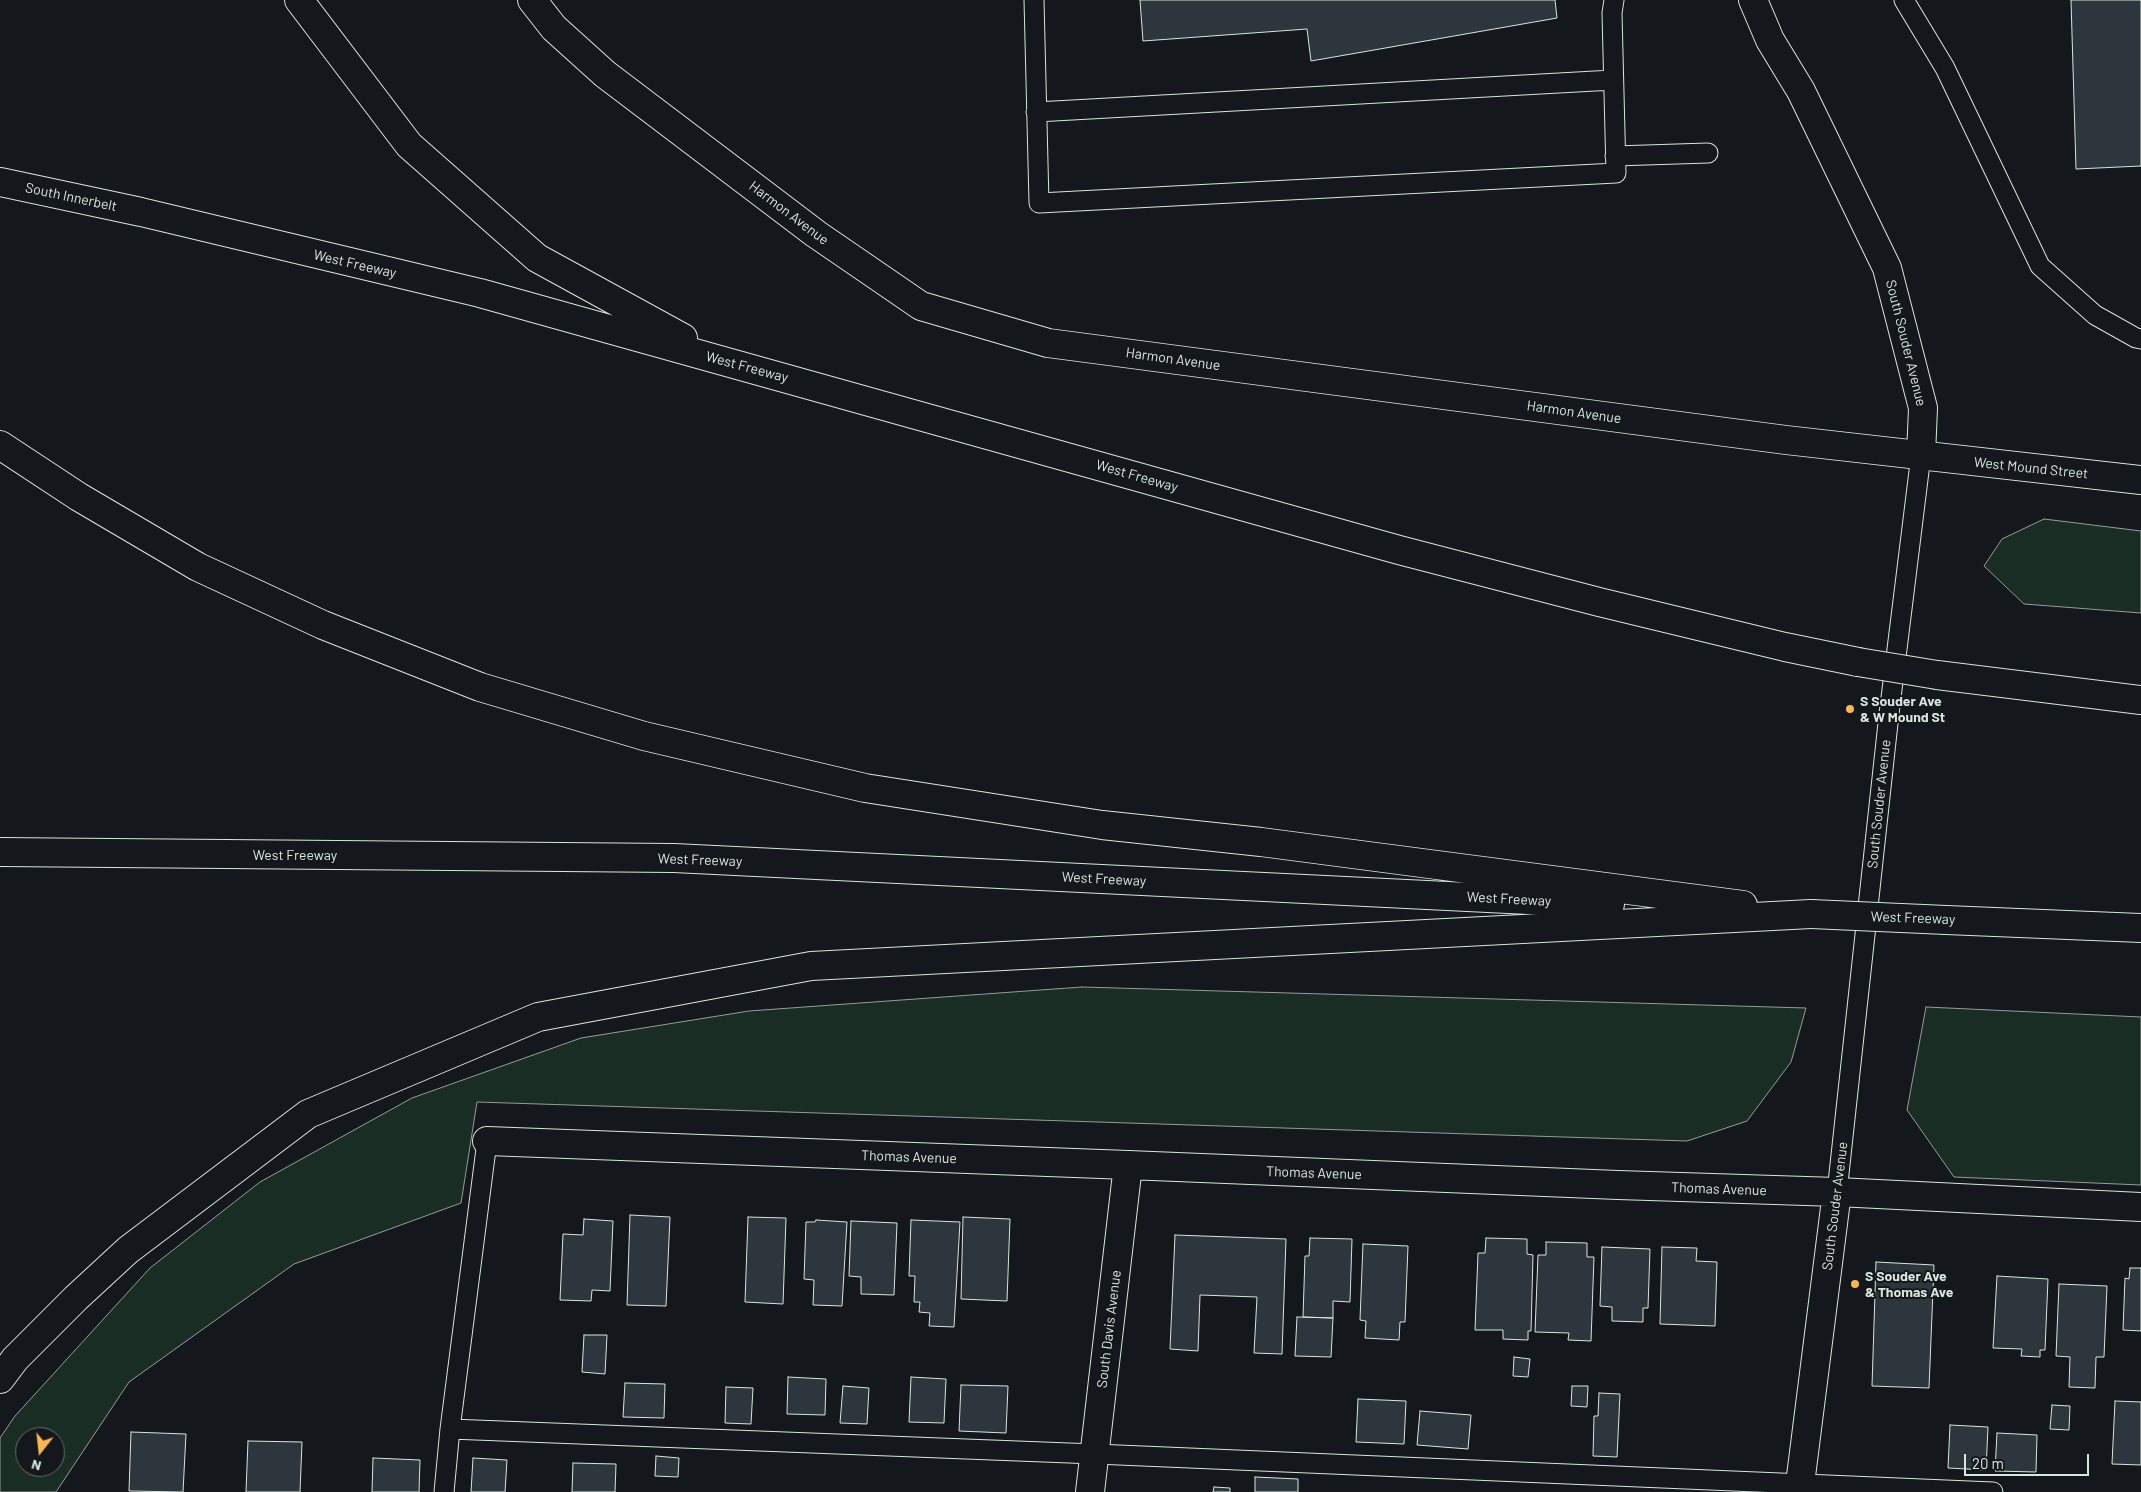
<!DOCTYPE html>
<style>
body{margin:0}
#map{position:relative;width:2141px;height:1492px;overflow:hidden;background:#14181c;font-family:Barlow,sans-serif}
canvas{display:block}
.north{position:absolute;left:15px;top:1427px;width:50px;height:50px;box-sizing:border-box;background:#14181c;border:1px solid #626a69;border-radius:50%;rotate:196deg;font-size:14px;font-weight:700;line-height:20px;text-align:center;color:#d8e6dc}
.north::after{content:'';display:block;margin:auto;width:18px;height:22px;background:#ffb74d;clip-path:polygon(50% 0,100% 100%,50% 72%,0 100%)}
.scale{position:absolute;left:1964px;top:1454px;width:125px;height:22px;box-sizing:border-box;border:2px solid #d8e6dc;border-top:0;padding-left:6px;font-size:15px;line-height:18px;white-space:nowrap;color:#d8e6dc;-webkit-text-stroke:4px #14181c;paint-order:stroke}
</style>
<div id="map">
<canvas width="2141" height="1492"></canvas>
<div class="north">N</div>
<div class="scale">20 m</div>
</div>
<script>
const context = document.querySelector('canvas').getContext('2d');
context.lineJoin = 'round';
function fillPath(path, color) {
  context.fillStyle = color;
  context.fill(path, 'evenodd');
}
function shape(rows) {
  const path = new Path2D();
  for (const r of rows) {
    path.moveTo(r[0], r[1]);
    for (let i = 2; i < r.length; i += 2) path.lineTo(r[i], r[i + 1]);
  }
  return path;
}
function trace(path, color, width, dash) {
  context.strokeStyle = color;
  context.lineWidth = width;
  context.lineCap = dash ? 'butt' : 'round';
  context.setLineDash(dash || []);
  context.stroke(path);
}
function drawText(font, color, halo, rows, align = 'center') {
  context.font = font + ' Barlow,sans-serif';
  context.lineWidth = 4;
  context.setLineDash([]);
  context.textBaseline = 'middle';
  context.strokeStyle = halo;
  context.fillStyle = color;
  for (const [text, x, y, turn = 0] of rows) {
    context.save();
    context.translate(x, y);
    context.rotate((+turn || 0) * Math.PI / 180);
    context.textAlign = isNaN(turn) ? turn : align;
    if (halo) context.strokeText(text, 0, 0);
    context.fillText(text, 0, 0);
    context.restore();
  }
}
const green = shape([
 [2044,519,2141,531,2141,613,2024,604,1984,566,2002,539,2044,519],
 [1082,987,1806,1008,1791,1062,1747,1121,1687,1141,477,1102,461,1203,294,1264,129,1382,56,1492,0,1492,0,1438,15,1416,150,1268,260,1182,412,1098,581,1038,749,1011,1082,987],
 [25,1437,55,1437,55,1467,25,1467,25,1437],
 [1926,1007,2141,1017,2141,1185,1954,1177,1907,1110,1926,1007]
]);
fillPath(green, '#1a2d24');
trace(green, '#939e99', 1);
const building = shape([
 [1140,0,1555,0,1557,18,1311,61,1307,29,1143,41,1140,0],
 [2071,0,2141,0,2141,166,2076,169,2071,0],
 [630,1215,670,1217,666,1306,627,1305,630,1215],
 [748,1217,786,1218,783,1304,745,1302,748,1217],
 [963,1217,1010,1219,1007,1301,961,1299,963,1217],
 [584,1219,613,1221,610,1291,592,1290,591,1301,560,1300,563,1234,583,1235,584,1219],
 [816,1220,847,1222,842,1306,813,1305,814,1280,804,1279,806,1222,815,1222,816,1220],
 [911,1220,960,1222,954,1327,929,1326,930,1313,919,1312,920,1302,914,1302,915,1276,909,1276,911,1220],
 [851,1221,897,1223,894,1295,861,1294,861,1277,849,1276,851,1221],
 [1175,1235,1286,1239,1282,1354,1254,1353,1257,1297,1200,1295,1198,1351,1170,1349,1175,1235],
 [1310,1238,1352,1239,1350,1302,1333,1301,1333,1318,1303,1317,1305,1256,1309,1256,1310,1238],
 [1486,1238,1527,1239,1527,1254,1533,1255,1531,1331,1528,1331,1528,1340,1503,1339,1503,1330,1475,1330,1478,1253,1485,1253,1486,1238],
 [1546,1242,1587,1243,1587,1257,1594,1257,1591,1341,1568,1340,1569,1333,1535,1332,1538,1255,1546,1255,1546,1242],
 [1363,1244,1408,1246,1405,1322,1400,1322,1399,1340,1365,1338,1366,1321,1360,1320,1363,1244],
 [1602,1247,1650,1249,1648,1308,1643,1308,1643,1322,1612,1321,1612,1307,1600,1306,1602,1247],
 [1662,1247,1697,1248,1696,1261,1717,1262,1715,1326,1660,1324,1662,1247],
 [1876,1262,1934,1265,1929,1388,1872,1386,1876,1262],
 [2130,1268,2141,1268,2141,1331,2123,1330,2125,1278,2129,1279,2130,1268],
 [1997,1276,2048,1279,2045,1350,2040,1350,2040,1357,2021,1356,2022,1349,1993,1348,1997,1276],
 [2059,1284,2107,1286,2104,1357,2096,1357,2095,1388,2069,1387,2070,1357,2056,1356,2059,1284],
 [1297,1317,1333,1318,1331,1357,1295,1356,1297,1317],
 [584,1335,607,1335,605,1374,582,1372,584,1335],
 [1514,1357,1530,1359,1528,1377,1513,1376,1514,1357],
 [788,1377,826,1379,825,1415,787,1414,788,1377],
 [911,1377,946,1379,944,1423,909,1422,911,1377],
 [625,1383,665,1384,664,1418,623,1417,625,1383],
 [961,1385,1008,1386,1006,1433,959,1431,961,1385],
 [843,1386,869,1388,867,1424,840,1423,843,1386],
 [1572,1386,1588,1386,1587,1407,1571,1406,1572,1386],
 [726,1387,753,1388,751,1424,725,1423,726,1387],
 [1599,1393,1620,1394,1617,1457,1593,1456,1594,1416,1598,1416,1599,1393],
 [1358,1399,1406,1401,1404,1444,1356,1442,1358,1399],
 [2115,1401,2141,1402,2141,1465,2112,1464,2115,1401],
 [2052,1405,2070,1406,2069,1430,2050,1429,2052,1405],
 [1420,1411,1471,1415,1468,1449,1417,1445,1420,1411],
 [1950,1425,1988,1427,1986,1470,1948,1468,1950,1425],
 [131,1432,186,1434,183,1492,129,1491,131,1432],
 [1997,1433,2037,1435,2036,1472,1995,1471,1997,1433],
 [248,1441,302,1442,300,1492,246,1492,248,1441],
 [656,1456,679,1458,678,1477,655,1476,656,1456],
 [373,1458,420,1460,419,1492,372,1492,373,1458],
 [473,1458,507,1460,505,1492,471,1492,473,1458],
 [573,1463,616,1464,615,1492,572,1492,573,1463],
 [1255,1477,1298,1479,1298,1492,1255,1492,1255,1477],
 [1214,1487,1230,1488,1230,1492,1213,1492,1214,1487]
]);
fillPath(building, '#2c363c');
trace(building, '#d8e6dc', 1);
const service = shape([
 [1034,0,1039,203,1616,173,1612,13,1614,0],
 [1904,0,1945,68,2040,266,2095,315,2136,338,2141,339],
 [1036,112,1613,80],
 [1615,156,1708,153],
 [1837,1192,1889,714,1921,455],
 [450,1429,1095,1454,1993,1492],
 [444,1492,450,1429,487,1141]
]);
const minor = shape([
 [1753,0,1770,40,1801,91,1887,268,1923,408,1921,455],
 [487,1141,1128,1165],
 [1837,1192,2141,1207]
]);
const tertiary = shape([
 [1090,1492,1128,1165,1618,1185,1837,1192,1799,1492]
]);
const secondary = shape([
 [532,0,554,28,605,74,816,234,921,306,1048,343,1786,440,2141,480]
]);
const motorway = shape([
 [299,0,409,145,537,258,683,338],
 [0,182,141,212,480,293,1399,550,1599,602,1785,647,1858,662],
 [0,445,79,497,198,567,323,625,480,687,644,736,865,788,1102,825,1261,842,1743,905],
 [1937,675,2141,700],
 [0,852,674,858,1610,904],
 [1946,920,2141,928],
 [0,1379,15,1359,76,1298,128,1250,308,1114,538,1017,811,966,1811,914]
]);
trace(service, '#d8e6dc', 21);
trace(minor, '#d8e6dc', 30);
trace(tertiary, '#d8e6dc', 30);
trace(secondary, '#d8e6dc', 30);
trace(motorway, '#d8e6dc', 30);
trace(service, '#14181c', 19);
trace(minor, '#14181c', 28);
trace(tertiary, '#14181c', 28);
trace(secondary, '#14181c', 28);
trace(motorway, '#14181c', 28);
const motorwayBridge = shape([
 [1858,662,1937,675],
 [1811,914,1946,920]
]);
trace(motorwayBridge, '#d8e6dc', 30, []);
trace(motorwayBridge, '#14181c', 28);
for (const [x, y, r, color] of [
 [1850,709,5,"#ffb74d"],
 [1855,1284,5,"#ffb74d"]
]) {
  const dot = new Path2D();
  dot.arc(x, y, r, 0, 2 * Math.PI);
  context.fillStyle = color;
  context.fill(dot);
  trace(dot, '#14181c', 2);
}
drawText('14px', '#d8e6dc', '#14181c', [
 ["South Innerbelt",71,197,12],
 ["Harmon Avenue",789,213,37],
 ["West Freeway",355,264,13],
 ["South Souder Avenue",1906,343,76],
 ["Harmon Avenue",1173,359,8],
 ["West Freeway",747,367,15],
 ["Harmon Avenue",1574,412,8],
 ["West Mound Street",2031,468,6],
 ["West Freeway",1137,476,16],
 ["South Souder Avenue",1879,804,-84],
 ["West Freeway",295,855],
 ["West Freeway",700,860,2],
 ["West Freeway",1104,879,3],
 ["West Freeway",1509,899,3],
 ["West Freeway",1913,918,2],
 ["Thomas Avenue",909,1157,2],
 ["Thomas Avenue",1314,1173,2],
 ["Thomas Avenue",1719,1189,2],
 ["South Souder Avenue",1835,1206,-83],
 ["South Davis Avenue",1109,1329,-83]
]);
drawText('bold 14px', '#d8e6dc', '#14181c', [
 ["S Souder Ave",1860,701],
 ["& W Mound St",1860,717],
 ["S Souder Ave",1865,1276],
 ["& Thomas Ave",1865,1292]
], 'left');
</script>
